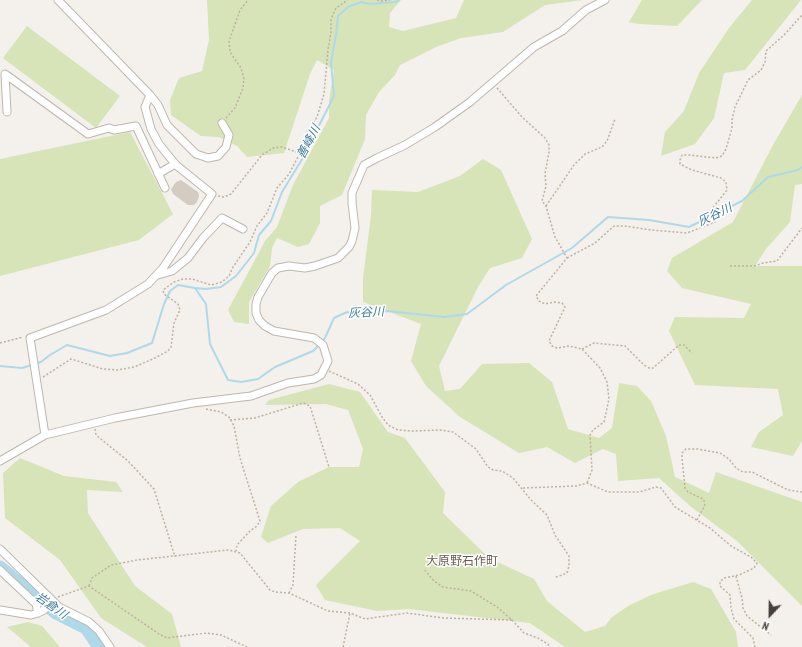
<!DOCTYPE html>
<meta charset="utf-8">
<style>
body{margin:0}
#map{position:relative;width:802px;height:647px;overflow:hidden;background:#f4f0eb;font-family:"PT Sans Narrow",sans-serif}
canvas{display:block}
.north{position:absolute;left:750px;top:595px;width:40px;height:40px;-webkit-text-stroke:3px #fff;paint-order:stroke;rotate:202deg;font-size:11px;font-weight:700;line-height:16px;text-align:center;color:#47403a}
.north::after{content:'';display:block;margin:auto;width:14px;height:18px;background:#47403a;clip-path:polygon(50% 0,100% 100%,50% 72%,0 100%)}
</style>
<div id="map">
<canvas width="802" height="647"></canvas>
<div class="north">N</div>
</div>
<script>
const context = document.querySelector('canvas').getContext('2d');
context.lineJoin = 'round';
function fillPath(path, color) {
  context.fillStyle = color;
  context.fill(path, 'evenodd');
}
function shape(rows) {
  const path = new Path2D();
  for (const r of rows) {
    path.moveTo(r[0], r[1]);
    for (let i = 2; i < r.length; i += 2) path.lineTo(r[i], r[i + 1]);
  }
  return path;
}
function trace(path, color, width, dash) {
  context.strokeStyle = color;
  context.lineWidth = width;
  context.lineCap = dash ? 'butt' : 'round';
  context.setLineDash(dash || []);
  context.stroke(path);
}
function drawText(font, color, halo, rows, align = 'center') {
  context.font = font + ' "PT Sans Narrow","Noto Sans JP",sans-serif';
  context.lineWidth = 3;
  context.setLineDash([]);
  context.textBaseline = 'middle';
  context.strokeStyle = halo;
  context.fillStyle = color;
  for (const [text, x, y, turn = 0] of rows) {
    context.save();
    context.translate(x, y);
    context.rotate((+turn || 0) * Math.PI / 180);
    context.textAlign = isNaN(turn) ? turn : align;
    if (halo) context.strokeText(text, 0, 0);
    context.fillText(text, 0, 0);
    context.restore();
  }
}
fillPath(shape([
 [207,0,401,0,390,13,389,27,403,31,456,18,464,0,583,0,545,5,503,32,461,38,436,47,400,65,395,75,379,92,366,115,365,139,342,195,320,206,320,223,309,244,298,247,277,238,272,248,270,266,249,302,249,324,234,322,228,310,265,241,277,227,293,185,329,118,329,100,334,70,317,60,310,74,284,153,247,157,237,146,219,137,201,136,171,115,170,100,179,78,202,71,209,40],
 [642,0,702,0,677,26,639,24,629,22],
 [752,0,801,0,745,70,724,73,714,118,695,144,661,156,665,132,684,111,699,73,729,28],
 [27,26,120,96,96,128,3,58],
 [802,95,802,184,795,185,790,222,766,249,755,266,802,266,802,441,793,456,751,447,759,432,783,415,778,389,695,385,669,331,675,317,744,318,751,304,682,288,667,271,672,258,733,222,773,145],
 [130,132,173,214,139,240,0,276,0,159],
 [483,159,501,170,532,239,522,258,490,268,478,287,439,366,445,391,460,389,482,364,529,363,552,382,568,429,599,438,612,428,619,383,637,386,651,401,666,436,675,477,709,493,716,472,802,502,802,606,737,541,690,506,659,478,618,481,616,454,603,449,575,463,547,447,519,453,460,417,426,386,411,361,421,324,363,302,363,278,371,216,372,190,418,192,460,176],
 [329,384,360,392,388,432,405,438,445,492,443,513,489,558,534,579,547,601,585,632,605,626,611,618,628,606,651,595,693,582,711,589,736,632,738,647,565,647,530,623,409,609,377,611,325,600,316,585,360,541,340,528,303,529,268,543,261,537,271,506,298,482,329,467,359,467,363,449,348,410,326,404,265,405,269,400],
 [20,458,64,476,116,482,123,492,87,490,88,513,135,586,172,614,181,647,147,647,101,618,60,560,5,518,3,473],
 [28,622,42,626,60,647,31,647,7,627]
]), '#d6e4b8');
trace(shape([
 [195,288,206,289,221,287,236,276,254,253,259,235,271,221,282,192,301,161,334,96,331,62,336,35,338,16,348,7,361,2,370,4,396,2,399,0],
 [322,341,325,338,334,318,347,312,366,314,387,311,444,317,467,314,506,285,572,248,608,217,649,220,689,227,742,201,768,177,798,170,802,167],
 [0,366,22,368,41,362,50,355,67,345,110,356,127,353,152,343,164,304,170,291,178,285,195,288,206,304,210,344,228,380,241,382,258,379,275,367,313,351,319,345]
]), '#aed9ea', 2);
trace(shape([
 [0,567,56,613,86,628,99,647]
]), '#aed9ea', 13);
fillPath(shape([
 [181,180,198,192,199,196,197,202,194,205,188,205,173,194,171,189,176,182]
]), '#d4cbc2');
const minor = shape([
 [58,0,150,95,158,105,167,125,196,154,208,158,218,156,226,147,229,135,222,123],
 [7,112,5,74,88,134,109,128,114,130,136,126,165,188],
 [158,174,175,164],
 [158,275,172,271,188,258,203,238,222,218,243,229],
 [45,435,30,338,106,310,148,284,163,268,212,194,176,165,159,144,151,129,145,107,150,95],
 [0,461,45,435,115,418,193,403,251,396,288,383,314,379,321,375,328,361,323,345,314,338,274,331,265,326,259,320,256,313,256,304,258,297,272,273,278,268,289,266,305,268,315,266,338,258,349,247,352,241,355,228,352,203,352,193,364,165,377,158,405,145,435,127,470,102,534,47,562,31,586,10,605,0],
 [0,549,59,607,89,622,99,631,110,647],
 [0,570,36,604,38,613],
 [0,610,31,615,38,613,44,610,50,604]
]);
trace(minor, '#bfb7ae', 9);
trace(shape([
 [377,0,382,1,390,0],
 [497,88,522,117,545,138,549,145,549,152,545,174,546,186,542,201,546,206,555,237,567,258,536,296,539,301,545,304,554,302,562,303,565,307,549,341,552,346,557,348,569,346,582,349,600,368,607,382,609,399,604,422,593,430,590,435,592,470,587,483],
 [226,118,235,108,243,88,244,79,241,68,230,52,229,41,240,10,248,0],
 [218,196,224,197,231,194,262,155,273,148,282,147,299,153],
 [546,206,574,165,585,154,602,147,607,141,615,119],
 [567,258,595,243,614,226,625,226,651,230,687,233,715,222,712,209,727,190,726,182,721,178,692,170,680,164,680,160,682,155,689,155,716,158,722,156,726,149,732,128,732,120,735,107,748,80,761,70,765,62,766,51,784,35,802,15],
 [730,266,754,266,763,263,777,261,802,228],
 [0,343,23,337],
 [582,349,594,343,625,346,644,365,649,368,653,368,679,345,684,345,692,353],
 [329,371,358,384,370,395,382,417,388,425,398,430,413,431,440,430,453,432,476,449,488,467,493,470,502,471,513,478,531,500,547,515,555,535,569,556,569,566,567,573,554,578],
 [43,377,71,359,103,369,118,370,134,367,153,359,168,351,171,347,174,323,180,310,178,304,164,294,163,290,174,282,183,279,192,279,211,285,222,282,229,276,233,267,250,242,257,226,267,213,277,188,289,174,300,153,306,134,317,117,324,94,328,50,331,32,331,19,336,8,348,0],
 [206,409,221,412,229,417,234,426,240,458,260,521,257,526,250,531,237,545,236,551],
 [230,420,255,418,303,403,310,406,329,467],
 [95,429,96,435,128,461,154,489,175,557],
 [523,488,576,486,587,483,608,492,639,492,656,487,661,488,675,507,710,528,731,546,751,557,757,563,754,568,739,575,724,578,720,582,720,586,730,595,731,608,734,619,753,638,755,647],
 [697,520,704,507,705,503,703,499,688,492,685,488,682,458,682,453,686,449,697,449,720,453,729,459,736,468,743,472,752,472,788,490,802,492],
 [736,576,742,598,743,608,747,616,771,635],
 [89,586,92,578,111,565,137,560,228,550,240,553,270,590,275,592,289,593,328,611,350,613,365,619,407,613,443,618,512,620,497,607,471,591,443,587,434,581,424,569],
 [289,593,293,585,296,535],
 [58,597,89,586,159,634,167,638,207,633,221,635,247,647],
 [512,620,524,633,538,638,548,644,549,647],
 [343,647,350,613]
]), '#bfb1a1', 1.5, [2, 2]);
trace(minor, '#fff', 7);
drawText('italic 12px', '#397d9a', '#fff', [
 ["善峰川",309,142,-62],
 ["灰谷川",715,215,-26],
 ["灰谷川",366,313,-3],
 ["岩倉川",51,606,35]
]);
drawText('12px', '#695d52', '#fff', [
 ["大原野石作町",462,562]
]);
</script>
